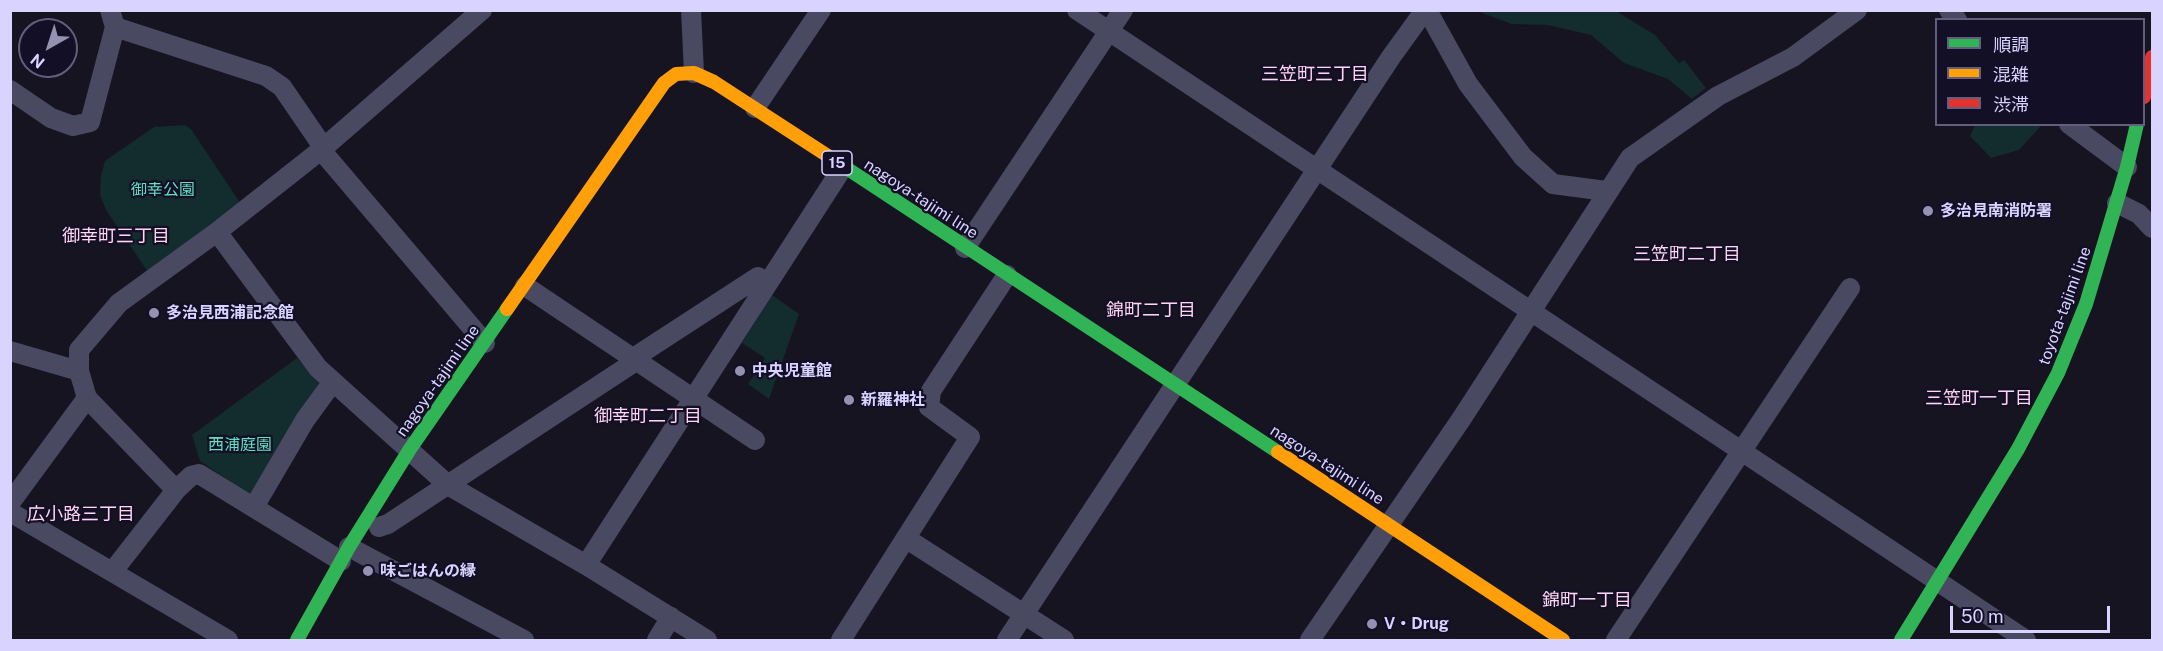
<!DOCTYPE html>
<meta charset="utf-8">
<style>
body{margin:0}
#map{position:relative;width:2163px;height:651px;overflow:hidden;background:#161421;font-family:"Public Sans","Noto Sans JP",sans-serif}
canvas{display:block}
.frame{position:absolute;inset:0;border:12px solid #d9d4ff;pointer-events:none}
.legend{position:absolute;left:1935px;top:18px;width:210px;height:108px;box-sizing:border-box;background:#130f26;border:2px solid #625e7d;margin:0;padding:8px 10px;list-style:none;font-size:18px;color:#d9d4ff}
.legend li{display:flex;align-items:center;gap:12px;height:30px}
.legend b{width:30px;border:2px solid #625e7d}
.north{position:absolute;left:18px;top:18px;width:60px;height:60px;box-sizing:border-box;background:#130f26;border:2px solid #625e7d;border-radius:50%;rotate:219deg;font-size:16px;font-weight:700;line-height:24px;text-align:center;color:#d9d4ff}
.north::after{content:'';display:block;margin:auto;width:21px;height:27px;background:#9591b1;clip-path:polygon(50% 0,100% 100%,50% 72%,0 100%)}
.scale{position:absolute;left:1950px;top:606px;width:160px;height:27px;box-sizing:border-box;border:3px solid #d9d4ff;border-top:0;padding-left:8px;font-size:18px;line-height:21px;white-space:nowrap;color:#d9d4ff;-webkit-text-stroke:4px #130f26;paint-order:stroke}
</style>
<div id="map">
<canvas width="2163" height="651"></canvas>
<div class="frame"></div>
<ul class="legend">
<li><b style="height:8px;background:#30b455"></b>順調</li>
<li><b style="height:8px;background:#ff9f0a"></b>混雑</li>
<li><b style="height:8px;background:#e5322d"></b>渋滞</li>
</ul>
<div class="north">N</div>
<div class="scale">50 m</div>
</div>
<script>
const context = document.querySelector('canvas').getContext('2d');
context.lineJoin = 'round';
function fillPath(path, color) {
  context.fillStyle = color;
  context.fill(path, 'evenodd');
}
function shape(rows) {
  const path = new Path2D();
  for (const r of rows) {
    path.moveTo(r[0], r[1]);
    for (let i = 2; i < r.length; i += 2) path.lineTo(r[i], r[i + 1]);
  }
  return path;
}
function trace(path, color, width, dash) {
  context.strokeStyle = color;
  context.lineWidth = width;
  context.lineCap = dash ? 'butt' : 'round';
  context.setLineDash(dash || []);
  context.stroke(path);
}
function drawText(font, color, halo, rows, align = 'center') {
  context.font = font + ' "Public Sans","Noto Sans JP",sans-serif';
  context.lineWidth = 4.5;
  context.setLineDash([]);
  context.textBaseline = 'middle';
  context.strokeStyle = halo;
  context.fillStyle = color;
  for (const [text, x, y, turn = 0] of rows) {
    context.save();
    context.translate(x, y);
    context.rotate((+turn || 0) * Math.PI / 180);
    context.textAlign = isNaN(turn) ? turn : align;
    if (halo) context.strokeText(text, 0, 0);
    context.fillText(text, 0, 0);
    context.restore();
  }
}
fillPath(shape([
 [1477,11,1616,11,1655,35,1679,63,1684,60,1706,88,1692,99,1668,79,1624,63,1591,35,1548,25,1512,24],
 [2038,124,2040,127,2019,150,1991,158,1970,136,1975,125],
 [185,125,191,129,241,204,148,272,106,210,100,195,101,175,105,161,154,127],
 [772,295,799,314,769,399,748,384,765,358,742,343],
 [297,358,321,385,251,496,200,461,192,435]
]), '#132c2d');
trace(shape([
 [110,10,115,27,266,76,282,87,319,141,321,150,485,343],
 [691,10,694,73],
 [1077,10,2026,640],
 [1427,10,1468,84,1523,157,1553,184,1606,191],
 [1949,10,1957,20],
 [10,90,51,118,73,126,90,122,115,27],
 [755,108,821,10],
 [2069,124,2127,167],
 [2117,203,2139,214,2152,228],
 [217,232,318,368,448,485,586,565,707,640],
 [965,248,1123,10],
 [525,286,755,440],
 [10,351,79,371],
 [632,359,758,277],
 [87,398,176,490],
 [10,503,87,398,79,371,79,350,119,303,217,232,321,150,482,10],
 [254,507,305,420,332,383],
 [10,512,228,640],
 [379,527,388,524,636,361],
 [907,539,1064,640],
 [349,547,524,640],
 [586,565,843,167],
 [113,571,176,490,191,476,199,474,341,561],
 [657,640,671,617],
 [841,640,970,437,929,407,931,391,1007,275],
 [1007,640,1391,57,1425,10],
 [1310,640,1462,418,1630,158,1718,96,1793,57,1857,10],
 [1616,640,1850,288]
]), '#4a4962', 20);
trace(shape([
 [828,156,1278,452],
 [297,640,349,547,410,449,507,309],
 [1901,640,2018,449,2058,373,2086,304,2127,167,2137,124]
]), '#30b455', 14);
trace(shape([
 [507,309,664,83,676,74,694,73,714,82,828,156],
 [1278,452,1563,640]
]), '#ff9f0a', 14);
trace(shape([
 [2144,97,2152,57]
]), '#e5322d', 14);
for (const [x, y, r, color] of [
 [1928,211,6,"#9591b1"],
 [154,313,6,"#9591b1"],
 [740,371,6,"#9591b1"],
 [849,400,6,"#9591b1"],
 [368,571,6,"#9591b1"],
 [1372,624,6,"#9591b1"]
]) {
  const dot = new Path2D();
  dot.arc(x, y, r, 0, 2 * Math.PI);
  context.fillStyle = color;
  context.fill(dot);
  trace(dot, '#130f26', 2);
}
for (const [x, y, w] of [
 [837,163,30]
]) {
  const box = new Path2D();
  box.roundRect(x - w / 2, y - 12, w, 24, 4.5);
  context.fillStyle = '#130f26';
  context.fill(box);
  trace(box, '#d9d4ff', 1.5);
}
drawText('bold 15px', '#d9d4ff', null, [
 ["15",837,163]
]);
drawText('16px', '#5fe0c0', '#130f26', [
 ["御幸公園",163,190],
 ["西浦庭園",240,445]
]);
drawText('16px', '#d9d4ff', '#130f26', [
 ["nagoya-tajimi line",921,199,33],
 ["toyota-tajimi line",2065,306,-70],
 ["nagoya-tajimi line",438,381,-55],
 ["nagoya-tajimi line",1327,465,33]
]);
drawText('bold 16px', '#d9d4ff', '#130f26', [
 ["多治見南消防署",1940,211],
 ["多治見西浦記念館",166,313],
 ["中央児童館",752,371],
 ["新羅神社",861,400],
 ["味ごはんの縁",380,571],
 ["V・Drug",1384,624]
], 'left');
drawText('18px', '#ffd6f0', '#130f26', [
 ["三笠町三丁目",1315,74],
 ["御幸町三丁目",116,236],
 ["三笠町二丁目",1687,254],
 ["錦町二丁目",1151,310],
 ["三笠町一丁目",1979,398],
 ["御幸町二丁目",648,416],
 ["広小路三丁目",81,514],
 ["錦町一丁目",1587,600]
]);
</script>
